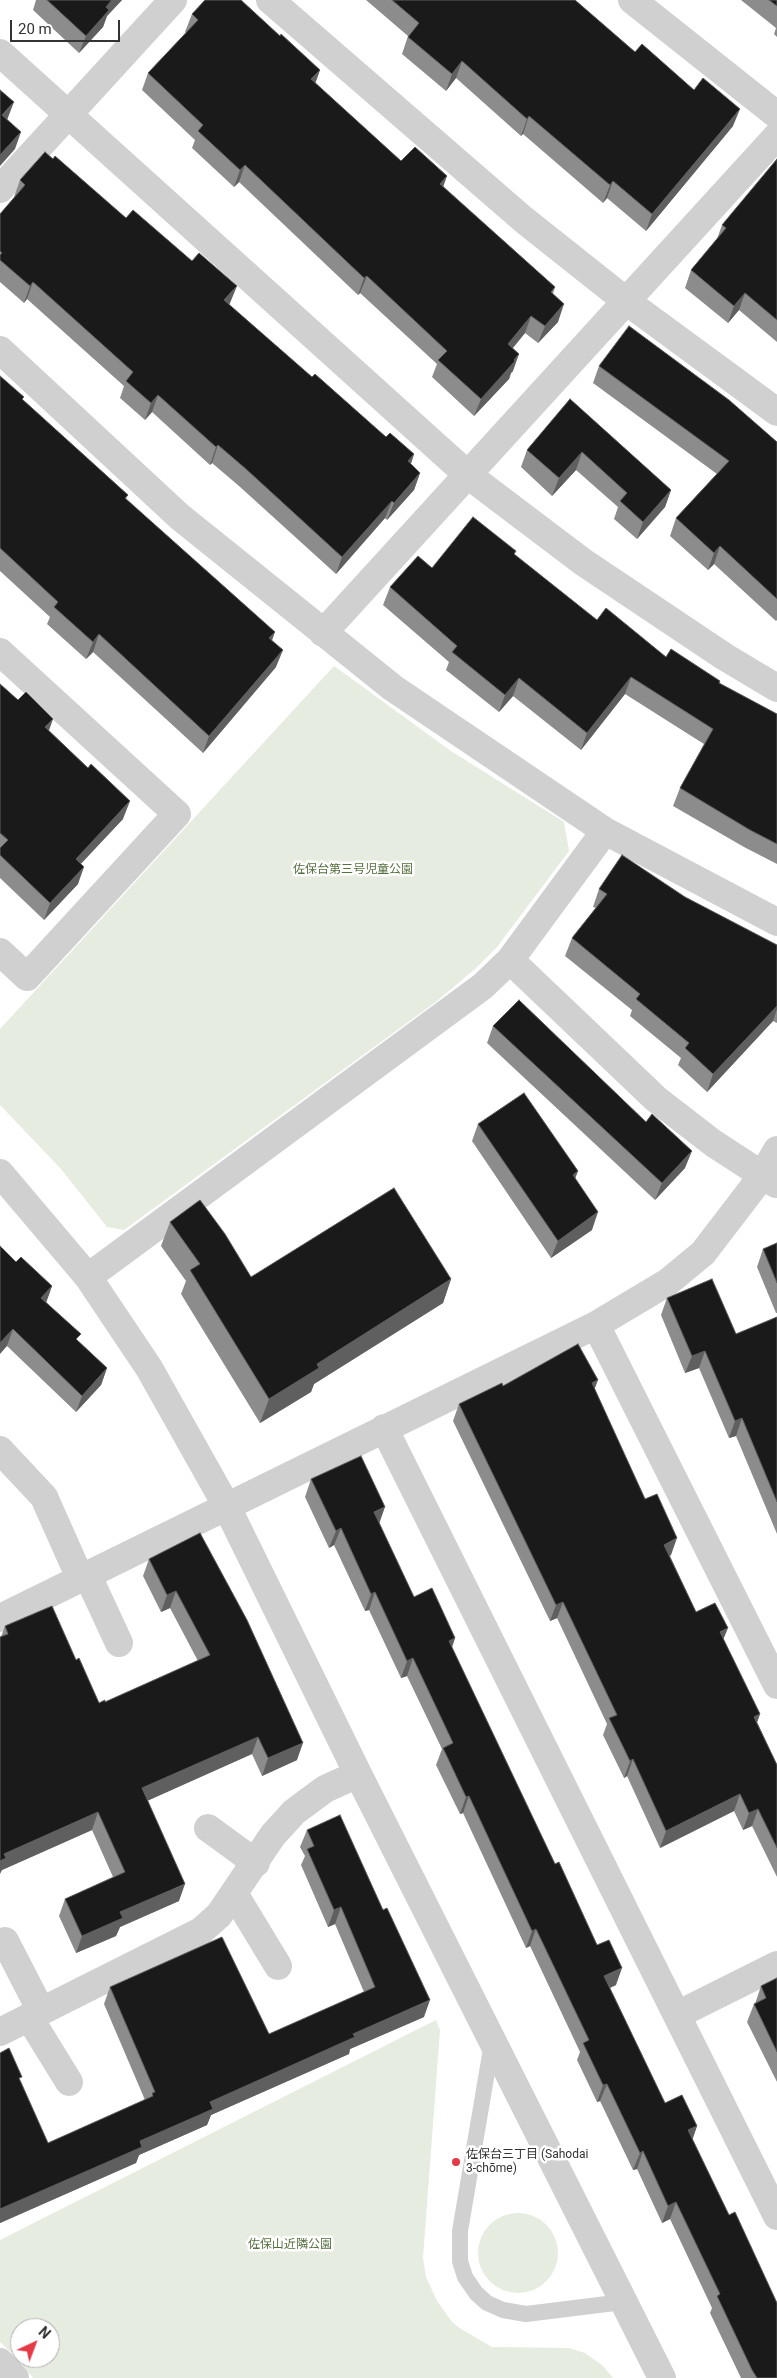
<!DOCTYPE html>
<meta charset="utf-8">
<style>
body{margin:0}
#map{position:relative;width:777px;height:2378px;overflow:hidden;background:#fff;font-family:Roboto,sans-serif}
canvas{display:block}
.north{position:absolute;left:10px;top:2318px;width:50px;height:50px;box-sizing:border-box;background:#fff;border:1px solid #adadad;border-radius:50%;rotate:43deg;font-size:14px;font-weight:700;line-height:20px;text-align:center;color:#333}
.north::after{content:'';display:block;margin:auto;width:18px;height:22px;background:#e63946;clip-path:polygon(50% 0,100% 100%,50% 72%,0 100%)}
.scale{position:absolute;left:10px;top:20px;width:110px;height:22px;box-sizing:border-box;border:2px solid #333;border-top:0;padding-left:6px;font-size:15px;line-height:18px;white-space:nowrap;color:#333;-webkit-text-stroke:4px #fff;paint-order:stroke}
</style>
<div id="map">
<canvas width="777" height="2378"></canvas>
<div class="north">N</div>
<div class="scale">20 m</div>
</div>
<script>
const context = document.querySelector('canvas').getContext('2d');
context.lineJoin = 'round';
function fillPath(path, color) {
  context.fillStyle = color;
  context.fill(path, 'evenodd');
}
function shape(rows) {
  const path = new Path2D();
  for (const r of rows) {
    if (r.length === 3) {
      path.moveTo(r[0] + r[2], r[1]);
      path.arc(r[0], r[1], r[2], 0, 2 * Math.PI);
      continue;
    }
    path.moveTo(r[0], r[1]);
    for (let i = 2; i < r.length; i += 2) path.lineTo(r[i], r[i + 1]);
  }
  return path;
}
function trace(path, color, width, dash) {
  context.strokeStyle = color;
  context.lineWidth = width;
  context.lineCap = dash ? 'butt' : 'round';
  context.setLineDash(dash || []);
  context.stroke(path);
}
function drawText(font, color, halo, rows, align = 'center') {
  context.font = font + ' Roboto,"Noto Sans JP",sans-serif';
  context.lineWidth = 5;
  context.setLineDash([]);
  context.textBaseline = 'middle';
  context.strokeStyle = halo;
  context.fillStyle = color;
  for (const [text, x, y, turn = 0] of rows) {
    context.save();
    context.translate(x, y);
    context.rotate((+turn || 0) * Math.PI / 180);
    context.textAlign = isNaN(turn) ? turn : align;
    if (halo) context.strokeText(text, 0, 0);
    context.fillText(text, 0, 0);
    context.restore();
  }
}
fillPath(shape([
 [334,666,451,751,564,822,569,851,497,947,475,969,437,1001,124,1230,107,1227,61,1169,0,1105,0,1029],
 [436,2020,440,2030,423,2258,426,2277,437,2301,453,2323,461,2329,492,2347,569,2348,585,2353,603,2366,613,2378,33,2378,15,2356,0,2342,0,2240],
 [20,2328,50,2328,50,2358,20,2358],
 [518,2253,40]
]), '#e6ecdf');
trace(shape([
 [492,2043,460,2231,460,2261,465,2277,476,2293,487,2303,503,2310,526,2314,623,2302]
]), '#d0d0d0', 16);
trace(shape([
 [270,0,524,220,626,301,777,412],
 [632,0,777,115],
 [0,53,468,475,583,562,725,657,777,688],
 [0,189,173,0],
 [0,350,180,517,393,688,605,831,777,922],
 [323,633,777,136],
 [0,652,177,814,27,977,0,952],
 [510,960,656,1099,713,1143,776,1184],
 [0,1173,88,1277,149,1368,226,1505,358,1774,662,2378],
 [88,1277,483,986,510,960,605,831],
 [596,1325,777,1685],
 [384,1428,777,2216],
 [0,1450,44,1497,80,1578],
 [87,1574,119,1643],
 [0,1618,596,1325,668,1282,703,1253,762,1176,777,1150],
 [208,1828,256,1863],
 [235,1895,278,1966],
 [5,1941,41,2011],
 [677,2015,777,1965],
 [29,2017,69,2082],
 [0,2032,201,1931,219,1915,273,1835,294,1812,325,1789,358,1774],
 [0,2362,15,2378]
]), '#d0d0d0', 28);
fillPath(shape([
 [36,0,122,0,107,16,103,27,79,53,33,10],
 [366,0,575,0,635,52,733,126,646,231,607,198,603,203,523,134,521,136,456,78,446,91,402,54,408,36],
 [741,0,777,0,777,37,774,34,776,28],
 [192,14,280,36,320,70,315,83,401,161,443,186,555,287,553,294,558,322,538,343,525,333,513,348,513,371,511,373,509,379,474,416,432,377,437,364,360,293,358,295,239,182,234,187,192,148,195,140,142,90,148,73,186,33,185,32],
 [777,160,777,342,739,310,728,323,685,288,691,270,717,239,722,225],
 [20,180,126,218,230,303,229,305,312,377,386,437,414,454,411,464,420,473,414,490,387,520,385,518,336,574,239,486,212,463,210,465,152,412,145,420,120,398,124,386,27,299,24,303,0,282,0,214,14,198,14,197],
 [599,366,777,442,777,620,776,621,714,564,708,570,670,536,676,518,717,474,593,383],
 [0,376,23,400,128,495,126,499,272,640,276,667,203,753,93,652,86,659,47,624,50,617,0,571],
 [570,399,671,490,665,507,637,539,614,519,618,507,576,470,552,496,521,467,527,450],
 [514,554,597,620,666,657,720,681,719,683,777,714,777,864,744,847,673,806,680,788,704,744,625,694,581,750,513,696,499,712,446,670,449,662,383,605,390,587,432,568],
 [0,684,49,731,123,819,81,864,78,884,44,920,0,878],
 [599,889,685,897,777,945,777,1023,773,1021,707,1092,678,1065,681,1058,630,1016,632,1010,565,956,572,938,596,908,593,907],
 [493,1026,685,1168,655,1200,487,1043],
 [478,1124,578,1171,575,1178,592,1230,551,1258,472,1141],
 [170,1222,251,1277,451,1279,443,1303,314,1384,311,1392,260,1423,181,1294,186,1281,161,1246],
 [777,1243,777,1313,776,1313,757,1267,763,1249],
 [16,1262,52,1286,46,1302,78,1341,107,1368,101,1385,76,1412,7,1346],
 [667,1298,736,1334,777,1317,777,1534,736,1436,729,1438,699,1368,685,1373,661,1315],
 [503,1386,595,1390,671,1555,670,1556,696,1612,723,1639,760,1714,757,1722,777,1765,777,1877,752,1826,743,1830,734,1811,660,1848,627,1776,624,1778,603,1735,607,1724,557,1618,550,1621,453,1421,459,1404],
 [311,1479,379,1523,414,1597,455,1638,452,1648,555,1864,616,1985,610,1988,665,2103,697,2126,692,2139,777,2378,741,2378,710,2313,712,2308,670,2219,662,2223,637,2169,633,2170,600,2101,597,2102,577,2060,580,2052,530,1946,526,1948,463,1813,460,1814,436,1765,442,1749,407,1676,401,1678,369,1610,365,1611,334,1545,329,1548,305,1497],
 [200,1533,297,1760,262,1776,252,1754,148,1800,179,1901,120,1927,116,1936,76,1953,59,1916,65,1899,113,1877,92,1830,2,1870,1,1637,5,1626,76,1660,99,1703,105,1702,198,1661,170,1608,161,1612,143,1576,149,1559],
 [307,1830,424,2017,350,2049,349,2054,211,2115,207,2125,139,2155,136,2163,0,2223,0,2053,20,2081,48,2143,145,2100,104,2004,110,1987,269,2034,364,1992,335,1924,328,1927,301,1865,305,1856,300,1847],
 [777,1978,777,2082,747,2022,754,2004,755,2004,761,1986]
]), '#8c8c8c');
fillPath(shape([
 [112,0,122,0,107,16,103,27,79,53,86,36,106,7],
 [462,61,456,78,446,91,452,74],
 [320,70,314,87,311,79],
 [14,102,7,120,2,115],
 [740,109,733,126,646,231,652,214],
 [529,116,523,134,521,136,527,119],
 [21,132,15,149,0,166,0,155],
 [245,165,239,182,234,187,240,170],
 [447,176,441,193,440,184],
 [613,181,607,198,603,203,610,185],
 [367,276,360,293,358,295,364,278],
 [33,282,27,299,24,303,30,286],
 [237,286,230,303,218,317,224,300],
 [745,293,739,310,728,323,734,306],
 [564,304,558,322,538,343,545,326],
 [531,316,525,333,502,361,508,344],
 [519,354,513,371,511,373,509,379,474,416,481,399],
 [158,395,152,412,145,420,151,403],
 [218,445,212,463,210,465,216,447],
 [582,452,576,470,552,496,559,478],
 [414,454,408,472,408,461],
 [420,473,414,490,387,520,394,503],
 [671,490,665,507,637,539,643,522],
 [392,501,385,518,336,574,342,557],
 [720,546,714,564,708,570,714,553],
 [275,632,269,649,269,638],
 [99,634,93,652,86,659,93,642],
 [283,650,276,667,203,753,209,736],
 [631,677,625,694,581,750,587,733],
 [519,678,513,696,499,712,505,695],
 [53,719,47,736,45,727],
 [130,801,123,819,69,876,76,859],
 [84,867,78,884,44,920,50,903],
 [777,1006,777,1009,773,1021,707,1092,713,1074],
 [692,1151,685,1168,655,1200,662,1183],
 [578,1171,571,1189,573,1175],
 [598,1212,592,1230,551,1258,558,1241],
 [451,1279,443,1303,314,1384,311,1392,260,1423,269,1399,317,1364],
 [52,1286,46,1303,41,1298],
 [13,1329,7,1346,0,1354,0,1343],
 [705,1351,699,1368,685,1373,692,1356],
 [107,1368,101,1385,76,1412,82,1396],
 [598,1380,592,1396,592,1383],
 [742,1418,736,1436,729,1438,735,1421],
 [385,1507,379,1524,374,1512],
 [341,1528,334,1545,329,1548,336,1531],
 [677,1538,671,1555,658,1561,664,1545],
 [176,1591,170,1608,161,1612,167,1595],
 [375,1592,369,1610,365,1611,371,1594],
 [563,1602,557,1618,550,1621,556,1605],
 [728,1628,721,1645,720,1632],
 [455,1638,449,1655,449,1641],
 [413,1658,407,1676,401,1678,407,1661],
 [760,1714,754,1731,754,1717],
 [258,1737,252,1754,136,1806,142,1788],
 [303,1743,297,1760,262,1776,268,1758],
 [633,1759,627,1776,624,1778,630,1761],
 [740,1794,734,1811,660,1848,666,1831],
 [469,1796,463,1813,460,1814,466,1797],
 [758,1809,752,1826,743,1830,749,1813],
 [98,1812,92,1830,2,1870,0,1874,0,1861,4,1854],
 [185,1884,179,1901,120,1927,116,1936,76,1953,82,1936,120,1912],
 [341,1907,335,1924,328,1927,334,1910],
 [536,1929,530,1946,526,1948,532,1931],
 [622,1968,616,1985,598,1993,604,1976],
 [430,2000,424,2017,350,2049,349,2054,211,2115,207,2125,139,2155,136,2163,0,2223,0,2209,140,2141,210,2102,353,2034],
 [607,2084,600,2101,597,2102,603,2085],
 [697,2126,691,2144,688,2130],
 [643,2151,637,2169,633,2170,640,2153],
 [676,2202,670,2219,662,2223,668,2206]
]), '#5f5f5f');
const building = shape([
 [47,0,112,0,106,7,109,10,86,36,47,0],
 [205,0,241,0,280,36,281,34,320,70,311,79,401,161,415,147,447,176,440,184,555,287,551,292,564,304,545,326,531,316,508,344,519,354,514,360,515,361,481,399,438,360,447,351,367,276,364,278,245,165,240,170,198,131,203,125,148,73,198,20,192,14,205,0],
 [392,0,575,0,635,52,642,44,694,90,703,78,740,109,652,214,613,181,610,185,529,116,527,119,462,61,452,74,408,37,419,23,392,0],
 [769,0,777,0,777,6,769,0],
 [0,90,14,102,2,115,21,132,0,155,0,90],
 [45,152,53,159,55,156,126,218,133,210,192,261,199,253,237,286,224,300,312,377,315,374,386,437,390,433,414,454,408,461,420,473,394,503,392,501,342,557,246,469,218,445,216,447,158,395,151,403,126,381,133,372,33,282,30,286,0,260,0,255,2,253,0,251,0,214,25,185,20,180,45,152],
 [777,159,777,320,745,293,734,306,691,270,726,228,722,225,777,159],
 [629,326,729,400,777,442,777,599,720,546,714,553,676,518,729,461,599,366,629,326],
 [0,376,24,397,22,399,128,495,125,498,275,632,269,638,283,650,209,736,99,634,93,642,54,607,58,602,0,548,0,376],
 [570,399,671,490,643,522,620,501,627,493,582,452,559,478,527,450,570,399],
 [473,517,516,551,514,554,597,620,606,608,666,657,671,649,720,681,719,683,777,714,777,844,750,830,680,788,713,729,631,677,587,733,519,678,505,695,452,652,457,646,390,587,418,556,432,568,473,517],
 [0,684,18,700,26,692,53,719,45,727,88,768,91,764,130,801,76,859,84,867,50,903,0,855,0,848,8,840,0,833,0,684],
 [622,855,685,897,777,945,777,1006,713,1074,685,1048,689,1043,636,999,640,994,572,938,607,894,599,889,622,855],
 [519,1000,646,1122,652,1114,692,1151,662,1183,493,1026,519,1000],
 [524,1093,578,1171,573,1175,598,1212,558,1241,478,1124,524,1093],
 [394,1188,451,1279,317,1364,319,1368,269,1399,190,1270,200,1264,170,1222,200,1200,225,1234,251,1277,394,1188],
 [777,1243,777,1283,763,1249,777,1243],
 [0,1246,16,1262,21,1257,52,1286,41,1298,81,1334,76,1339,107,1368,82,1396,13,1329,0,1343,0,1246],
 [712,1279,736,1334,777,1317,777,1502,742,1418,735,1421,705,1351,692,1356,667,1298,712,1279],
 [578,1344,598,1380,592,1383,645,1499,657,1494,677,1538,664,1545,696,1612,715,1603,728,1628,720,1632,760,1714,754,1717,777,1765,777,1848,758,1809,749,1813,740,1794,666,1831,633,1759,630,1761,609,1718,617,1715,563,1602,556,1605,459,1404,502,1383,503,1386,578,1344],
 [361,1456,385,1507,374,1512,414,1597,432,1588,455,1638,449,1641,555,1864,559,1862,597,1945,609,1940,622,1968,604,1976,665,2103,682,2095,697,2126,688,2130,729,2215,735,2212,777,2303,777,2378,757,2378,752,2370,717,2296,720,2294,676,2202,668,2206,643,2151,640,2153,607,2084,603,2085,583,2043,589,2040,536,1929,532,1931,469,1796,466,1797,443,1748,453,1743,413,1658,407,1661,375,1592,371,1594,341,1528,336,1531,311,1479,361,1456],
 [200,1533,247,1620,303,1743,268,1758,258,1737,142,1788,185,1884,120,1912,123,1918,82,1936,65,1899,125,1872,98,1812,4,1854,6,1858,0,1861,0,1637,8,1634,5,1626,52,1606,76,1660,79,1658,99,1703,105,1700,105,1702,210,1655,176,1591,167,1595,149,1559,200,1533],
 [340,1815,383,1910,387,1908,430,2000,353,2034,355,2037,210,2102,213,2109,140,2141,142,2147,0,2209,0,2053,9,2048,22,2077,19,2078,48,2143,153,2096,152,2093,155,2092,110,1987,222,1937,269,2034,375,1987,341,1907,334,1910,307,1849,314,1846,307,1830,340,1815],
 [777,1978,777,2052,754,2004,766,1998,761,1986,777,1978]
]);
fillPath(building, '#1a1a1a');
trace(building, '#5f5f5f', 1);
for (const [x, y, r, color] of [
 [456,2162,5,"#e63946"]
]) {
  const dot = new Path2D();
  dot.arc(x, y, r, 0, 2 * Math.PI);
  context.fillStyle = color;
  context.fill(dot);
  trace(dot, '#fff', 2);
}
drawText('12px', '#56703f', '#fff', [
 ["佐保台第三号児童公園",353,870],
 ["佐保山近隣公園",290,2245]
]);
drawText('12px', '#333', '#fff', [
 ["佐保台三丁目 (Sahodai",466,2155],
 ["3-chōme)",466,2169]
], 'left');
</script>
